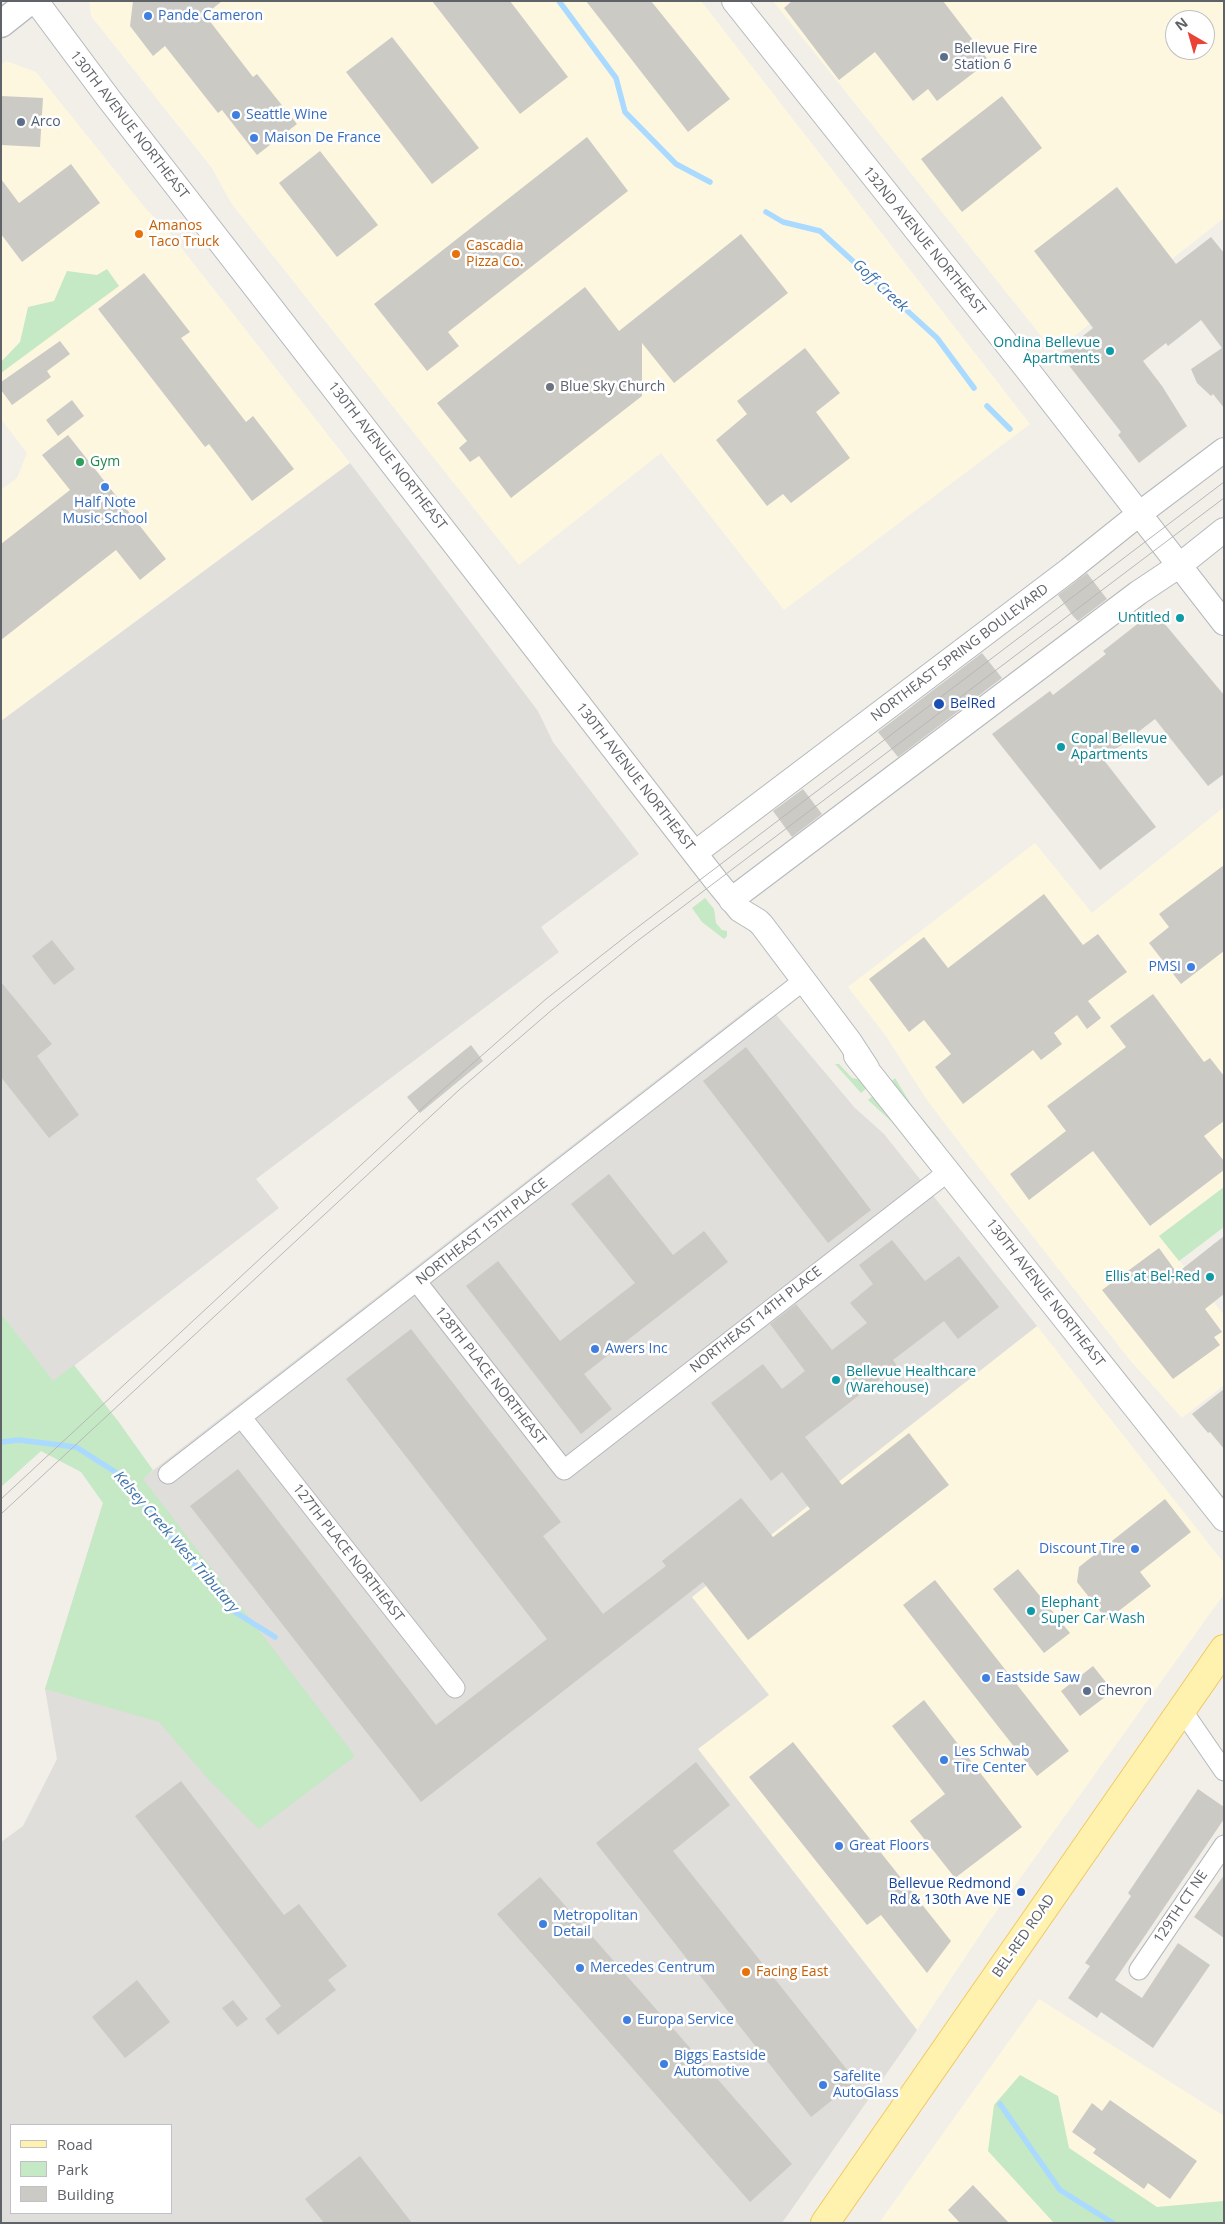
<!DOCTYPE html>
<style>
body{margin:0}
#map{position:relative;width:1225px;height:2224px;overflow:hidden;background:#f1efe8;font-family:"Open Sans",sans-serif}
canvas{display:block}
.frame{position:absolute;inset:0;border:2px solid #5f6368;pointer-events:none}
.legend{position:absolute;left:10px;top:2124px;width:162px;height:90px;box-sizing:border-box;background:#fff;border:1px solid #bfc1c3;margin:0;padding:6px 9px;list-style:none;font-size:15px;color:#5f6368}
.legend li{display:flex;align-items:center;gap:10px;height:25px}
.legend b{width:25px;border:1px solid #bfc1c3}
.north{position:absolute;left:1165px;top:10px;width:50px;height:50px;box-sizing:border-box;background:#fff;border:1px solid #bfc1c3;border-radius:50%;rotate:322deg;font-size:14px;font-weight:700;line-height:20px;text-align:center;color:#5f6368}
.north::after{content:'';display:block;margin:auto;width:18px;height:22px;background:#ea4335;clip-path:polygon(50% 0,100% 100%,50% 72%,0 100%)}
</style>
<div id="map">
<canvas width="1225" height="2224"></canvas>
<div class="frame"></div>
<ul class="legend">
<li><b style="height:6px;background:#fff2af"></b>Road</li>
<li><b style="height:14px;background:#c5e8c5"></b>Park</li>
<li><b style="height:14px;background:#cccac5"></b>Building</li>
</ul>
<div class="north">N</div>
</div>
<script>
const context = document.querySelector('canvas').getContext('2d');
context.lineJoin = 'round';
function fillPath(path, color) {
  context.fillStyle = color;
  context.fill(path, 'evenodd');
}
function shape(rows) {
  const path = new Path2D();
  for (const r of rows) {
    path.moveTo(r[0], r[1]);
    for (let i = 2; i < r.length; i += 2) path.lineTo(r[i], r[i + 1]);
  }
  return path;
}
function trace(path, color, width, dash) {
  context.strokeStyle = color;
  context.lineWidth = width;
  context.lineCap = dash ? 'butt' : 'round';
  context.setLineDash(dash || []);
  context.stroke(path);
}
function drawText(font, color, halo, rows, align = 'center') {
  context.font = font + ' "Open Sans",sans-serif';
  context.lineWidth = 5;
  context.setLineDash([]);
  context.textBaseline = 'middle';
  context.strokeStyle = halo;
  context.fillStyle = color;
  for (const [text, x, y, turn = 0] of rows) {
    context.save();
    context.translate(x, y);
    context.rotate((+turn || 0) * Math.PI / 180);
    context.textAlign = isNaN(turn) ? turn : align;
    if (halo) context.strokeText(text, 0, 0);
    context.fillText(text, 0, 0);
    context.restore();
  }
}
fillPath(shape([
 [89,1,701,1,1030,424,784,610,661,453,519,565,231,203,212,168,91,16],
 [773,1,1224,1,1224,218,1054,352],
 [1175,20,1205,20,1205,50,1175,50],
 [6,61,36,72,146,209,169,232,350,463,1,721,1,490,17,478,27,453,1,419,1,65],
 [1224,807,1224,1187,1159,1236,1224,1315,1224,1385,1182,1418,1129,1359,969,1155,927,1100,886,1036,848,987,1035,843,1092,913],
 [1037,1326,1224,1563,1224,1594,986,1926,917,2030,698,1749,691,1597],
 [1039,1999,1224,2116,1224,2201,1157,2207,1069,2148,1058,2096,988,2150,1054,2223,879,2223]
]), '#fef7e0');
fillPath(shape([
 [350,463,538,711,553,742,639,854,541,927,559,952,256,1179,279,1208,53,1382,1,1313,1,721],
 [762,998,855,1108,884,1134,1037,1326,692,1597,769,1695,698,1749,917,2030,782,2223,1,2223,1,1842,23,1826,57,1759,45,1689,103,1503,142,1479],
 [11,2125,171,2125,171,2213,11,2213]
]), '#e0deda');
fillPath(shape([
 [107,269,119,286,1,373,1,362,20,342,28,307,54,301,67,271,97,275],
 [705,898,714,909,716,923,722,930,727,931,727,936,724,939,702,922,692,908],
 [835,1064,839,1064,852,1078,861,1080,868,1087,861,1093],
 [895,1078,912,1106,940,1140,933,1137,890,1083],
 [874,1095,930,1166,932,1172,892,1122,868,1100],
 [1224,1187,1224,1227,1179,1261,1159,1236],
 [1,1313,53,1381,74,1365,118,1421,153,1470,143,1479,355,1756,259,1829,210,1781,159,1722,45,1689,103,1503,81,1472,41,1451,1,1487],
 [1020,2075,1058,2096,1069,2148,1157,2207,1224,2201,1224,2223,1054,2223,988,2151,994,2105]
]), '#c5e8c5');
trace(shape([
 [559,1,616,78,625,112,676,164,710,182],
 [766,212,783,222,820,231,937,338,974,388],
 [987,406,1010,429],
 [1,1442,19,1440,76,1447,117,1473,235,1612,275,1637],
 [1000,2104,1060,2190,1113,2223]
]), '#aadaff', 5.5);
fillPath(shape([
 [133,1,222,1,205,15,253,77,257,74,297,124,257,155,222,110,218,113,165,46,153,56,130,26],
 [432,1,510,1,568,77,520,114],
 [586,1,651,1,730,99,688,132],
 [792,1,943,1,989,61,937,101,928,89,913,101,875,52,839,80,784,8],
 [392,37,479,148,432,184,346,72],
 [1,96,43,98,40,147,1,145],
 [1002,96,1042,148,962,212,921,159],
 [587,137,628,191,448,332,459,346,427,371,374,304],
 [320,151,378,225,337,257,279,183],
 [71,164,100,203,22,262,1,234,1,179,19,203],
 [1117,187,1176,264,1211,237,1224,253,1224,408,1213,394,1211,396,1197,383,1191,369,1222,348,1201,320,1168,346,1166,343,1143,361,1162,386,1187,426,1139,463,1118,435,1121,432,1060,354,1093,328,1034,251],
 [741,234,788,293,674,383,642,343,642,396,511,498,479,456,470,462,459,448,467,441,437,403,585,287,619,331],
 [144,273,190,332,181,338,246,422,253,416,294,469,252,501,209,444,205,447,98,309],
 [60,341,70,354,47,371,51,377,12,405,1,390,1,382],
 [805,348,840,393,816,412,850,458,791,503,783,494,767,506,716,440,747,414,737,401],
 [72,400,84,416,58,436,46,420],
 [68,435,166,559,140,580,116,550,1,640,1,544,70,490,42,455],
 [1087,573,1107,599,1078,621,1073,616,1058,595],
 [1154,611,1224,695,1224,774,1208,786,1155,719,1103,759,1156,827,1100,870,992,734,1050,691,1053,695,1106,654,1103,651],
 [982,653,1002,678,898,757,878,732],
 [803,789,822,814,792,837,773,811],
 [1224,865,1224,951,1181,984,1149,943,1169,927,1159,914],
 [1044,894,1083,945,1098,934,1127,972,1088,1001,1101,1018,1087,1029,1077,1015,1054,1033,1062,1044,1041,1060,1033,1050,963,1104,935,1067,951,1054,924,1020,909,1032,869,979,924,937,948,968],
 [52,940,75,969,54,985,32,956],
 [1,982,52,1044,37,1056,79,1115,49,1138,1,1077],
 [1153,994,1204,1062,1210,1058,1224,1076,1224,1121,1204,1136,1224,1161,1224,1170,1150,1226,1093,1151,1029,1200,1010,1174,1066,1131,1047,1106,1126,1047,1110,1026],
 [471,1045,483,1061,420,1113,407,1097],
 [746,1047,871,1210,828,1243,703,1081],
 [609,1174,673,1255,704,1231,728,1262,584,1374,612,1409,581,1434,466,1286,498,1261,560,1341,635,1283,571,1204],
 [1224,1236,1224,1294,1205,1309,1222,1332,1214,1337,1220,1345,1173,1379,1102,1290,1159,1248,1177,1273],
 [892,1240,925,1281,959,1256,999,1307,958,1339,944,1321,893,1360,897,1366,805,1437,842,1485,909,1433,949,1485,748,1640,703,1582,421,1802,190,1506,238,1469,436,1725,547,1639,346,1379,411,1329,561,1522,543,1536,603,1614,666,1566,662,1561,741,1498,773,1537,810,1509,782,1472,771,1481,711,1403,763,1364,782,1389,805,1371,770,1324,796,1304,832,1350,867,1323,850,1303,873,1284,859,1265],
 [1224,1389,1224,1449,1210,1432,1208,1433,1192,1414],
 [1165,1499,1191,1532,1140,1572,1151,1586,1107,1620,1077,1582,1079,1567],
 [1018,1569,1070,1633,1044,1653,993,1589],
 [935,1580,1069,1751,1037,1776,903,1605],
 [1093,1666,1113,1691,1080,1716,1061,1691],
 [924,1700,1022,1827,955,1878,910,1821,945,1794,892,1726],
 [793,1742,951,1941,927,1973,881,1915,867,1925,749,1777],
 [696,1762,730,1805,673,1851,856,2081,811,2117,596,1843],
 [181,1781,284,1915,299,1904,347,1966,328,1980,336,1990,278,2035,265,2019,281,2006,135,1816],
 [1198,1789,1224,1807,1224,1819,1115,1980,1142,1998,1178,1943,1210,1965,1153,2048,1101,2012,1097,2018,1068,1998,1090,1966,1085,1963,1131,1896,1128,1893],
 [1224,1875,1224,1938,1194,1917],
 [540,1877,792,2164,750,2202,497,1914],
 [137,1980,170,2022,125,2058,92,2017],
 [233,2000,248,2019,237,2027,222,2008],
 [1110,2100,1197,2161,1170,2199,1148,2183,1144,2189,1093,2153,1096,2149,1072,2132,1092,2103,1102,2111],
 [360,2156,412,2223,324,2223,305,2199],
 [973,2185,1009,2223,960,2223,948,2210]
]), '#cccac5');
const minor = shape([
 [417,1282,564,1470,949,1171],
 [242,1418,455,1688],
 [168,1474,794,988],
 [1182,1710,1224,1771],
 [1139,1970,1224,1845]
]);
const tertiary = shape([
 [36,1,109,99,717,882,740,910,758,921,762,925,850,1042,867,1068],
 [734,1,1026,368,1224,623],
 [695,853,1069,570,1139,514,1224,450],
 [731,900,1138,593,1180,565,1224,530],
 [856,1056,1224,1519]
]);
const secondary = shape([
 [1,24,30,1]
]);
const primary = shape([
 [825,2223,1224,1649]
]);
trace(minor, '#b5b8bc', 21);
trace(tertiary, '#b5b8bc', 26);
trace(secondary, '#b6babf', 29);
trace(primary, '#f2c960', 30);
trace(minor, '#fff', 19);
trace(tertiary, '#fff', 24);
trace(secondary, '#fff', 26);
trace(primary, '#fff2af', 28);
trace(shape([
 [1,1499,430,1101,546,999,630,933,1224,482],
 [1,1514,459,1090,553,1009,636,942,1224,498]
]), '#b6b7b8', 1);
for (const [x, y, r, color] of [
 [148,16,5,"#3f7fe0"],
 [944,57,5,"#5c6f8a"],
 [236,115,5,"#3f7fe0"],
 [21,122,5,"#5c6f8a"],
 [254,138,5,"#3f7fe0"],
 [139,234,5,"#e8710a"],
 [456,254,5,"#e8710a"],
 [1110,351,5,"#0f9aa8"],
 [550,387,5,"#6b7280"],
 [80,462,5,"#2e9e5b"],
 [105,487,5,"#3f7fe0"],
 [1180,618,5,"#0f9aa8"],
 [939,704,6,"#1a4fb4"],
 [1061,747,5,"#0f9aa8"],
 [1191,967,5,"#3f7fe0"],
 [1210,1277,5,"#0f9aa8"],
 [595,1349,5,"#3f7fe0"],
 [836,1380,5,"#0f9aa8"],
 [1135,1549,5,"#3f7fe0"],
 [1031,1611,5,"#0f9aa8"],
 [986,1678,5,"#3f7fe0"],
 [1087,1691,5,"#5c6f8a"],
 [944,1760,5,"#3f7fe0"],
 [839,1846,5,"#3f7fe0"],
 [1021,1892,5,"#1a4fb4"],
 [543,1924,5,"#3f7fe0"],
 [580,1968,5,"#3f7fe0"],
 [746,1972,5,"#e8710a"],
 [627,2020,5,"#3f7fe0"],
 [664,2064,5,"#3f7fe0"],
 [823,2085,5,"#3f7fe0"]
]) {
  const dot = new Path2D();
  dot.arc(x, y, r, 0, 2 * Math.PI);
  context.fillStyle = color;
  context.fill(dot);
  trace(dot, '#fff', 2);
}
drawText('14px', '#366cbe', '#fff', [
 ["Pande Cameron",158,16],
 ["Seattle Wine",246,115],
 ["Maison De France",264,138],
 ["Half Note",105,503,"center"],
 ["Music School",105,519,"center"],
 ["PMSI",1181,967,"right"],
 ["Awers Inc",605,1349],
 ["Discount Tire",1125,1549,"right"],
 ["Eastside Saw",996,1678],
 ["Les Schwab",954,1752],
 ["Tire Center",954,1768],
 ["Great Floors",849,1846],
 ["Metropolitan",553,1916],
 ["Detail",553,1932],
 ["Mercedes Centrum",590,1968],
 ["Europa Service",637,2020],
 ["Biggs Eastside",674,2056],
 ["Automotive",674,2072],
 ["Safelite",833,2077],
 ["AutoGlass",833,2093]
], 'left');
drawText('14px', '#4e5e75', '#fff', [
 ["Bellevue Fire",954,49],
 ["Station 6",954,65],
 ["Arco",31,122],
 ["Chevron",1097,1691]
], 'left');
drawText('14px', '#5f6368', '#fff', [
 ["130TH AVENUE NORTHEAST",129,125,52],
 ["132ND AVENUE NORTHEAST",924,241,51],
 ["130TH AVENUE NORTHEAST",387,456,52],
 ["NORTHEAST SPRING BOULEVARD",960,653,-37],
 ["130TH AVENUE NORTHEAST",635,777,52],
 ["NORTHEAST 15TH PLACE",482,1232,-38],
 ["130TH AVENUE NORTHEAST",1045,1293,52],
 ["NORTHEAST 14TH PLACE",756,1320,-38],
 ["128TH PLACE NORTHEAST",490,1376,52],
 ["127TH PLACE NORTHEAST",348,1553,52],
 ["129TH CT NE",1181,1907,-56],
 ["BEL-RED ROAD",1024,1936,-55]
]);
drawText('14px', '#c56008', '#fff', [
 ["Amanos",149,226],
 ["Taco Truck",149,242],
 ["Cascadia",466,246],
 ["Pizza Co.",466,262],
 ["Facing East",756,1972]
], 'left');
drawText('14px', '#0d838f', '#fff', [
 ["Ondina Bellevue",1100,343],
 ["Apartments",1100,359],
 ["Untitled",1170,618],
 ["Copal Bellevue",1071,739,"left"],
 ["Apartments",1071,755,"left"],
 ["Ellis at Bel-Red",1200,1277],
 ["Bellevue Healthcare",846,1372,"left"],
 ["(Warehouse)",846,1388,"left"],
 ["Elephant",1041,1603,"left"],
 ["Super Car Wash",1041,1619,"left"]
], 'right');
drawText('14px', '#5b616d', '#fff', [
 ["Blue Sky Church",560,387]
], 'left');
drawText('14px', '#27864d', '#fff', [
 ["Gym",90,462]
], 'left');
drawText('14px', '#164399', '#fff', [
 ["BelRed",950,704],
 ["Bellevue Redmond",1011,1884,"right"],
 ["Rd & 130th Ave NE",1011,1900,"right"]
], 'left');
drawText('italic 15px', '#4174aa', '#fff', [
 ["Goff Creek",880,286,43],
 ["Kelsey Creek West Tributary",176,1542,49]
]);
</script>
